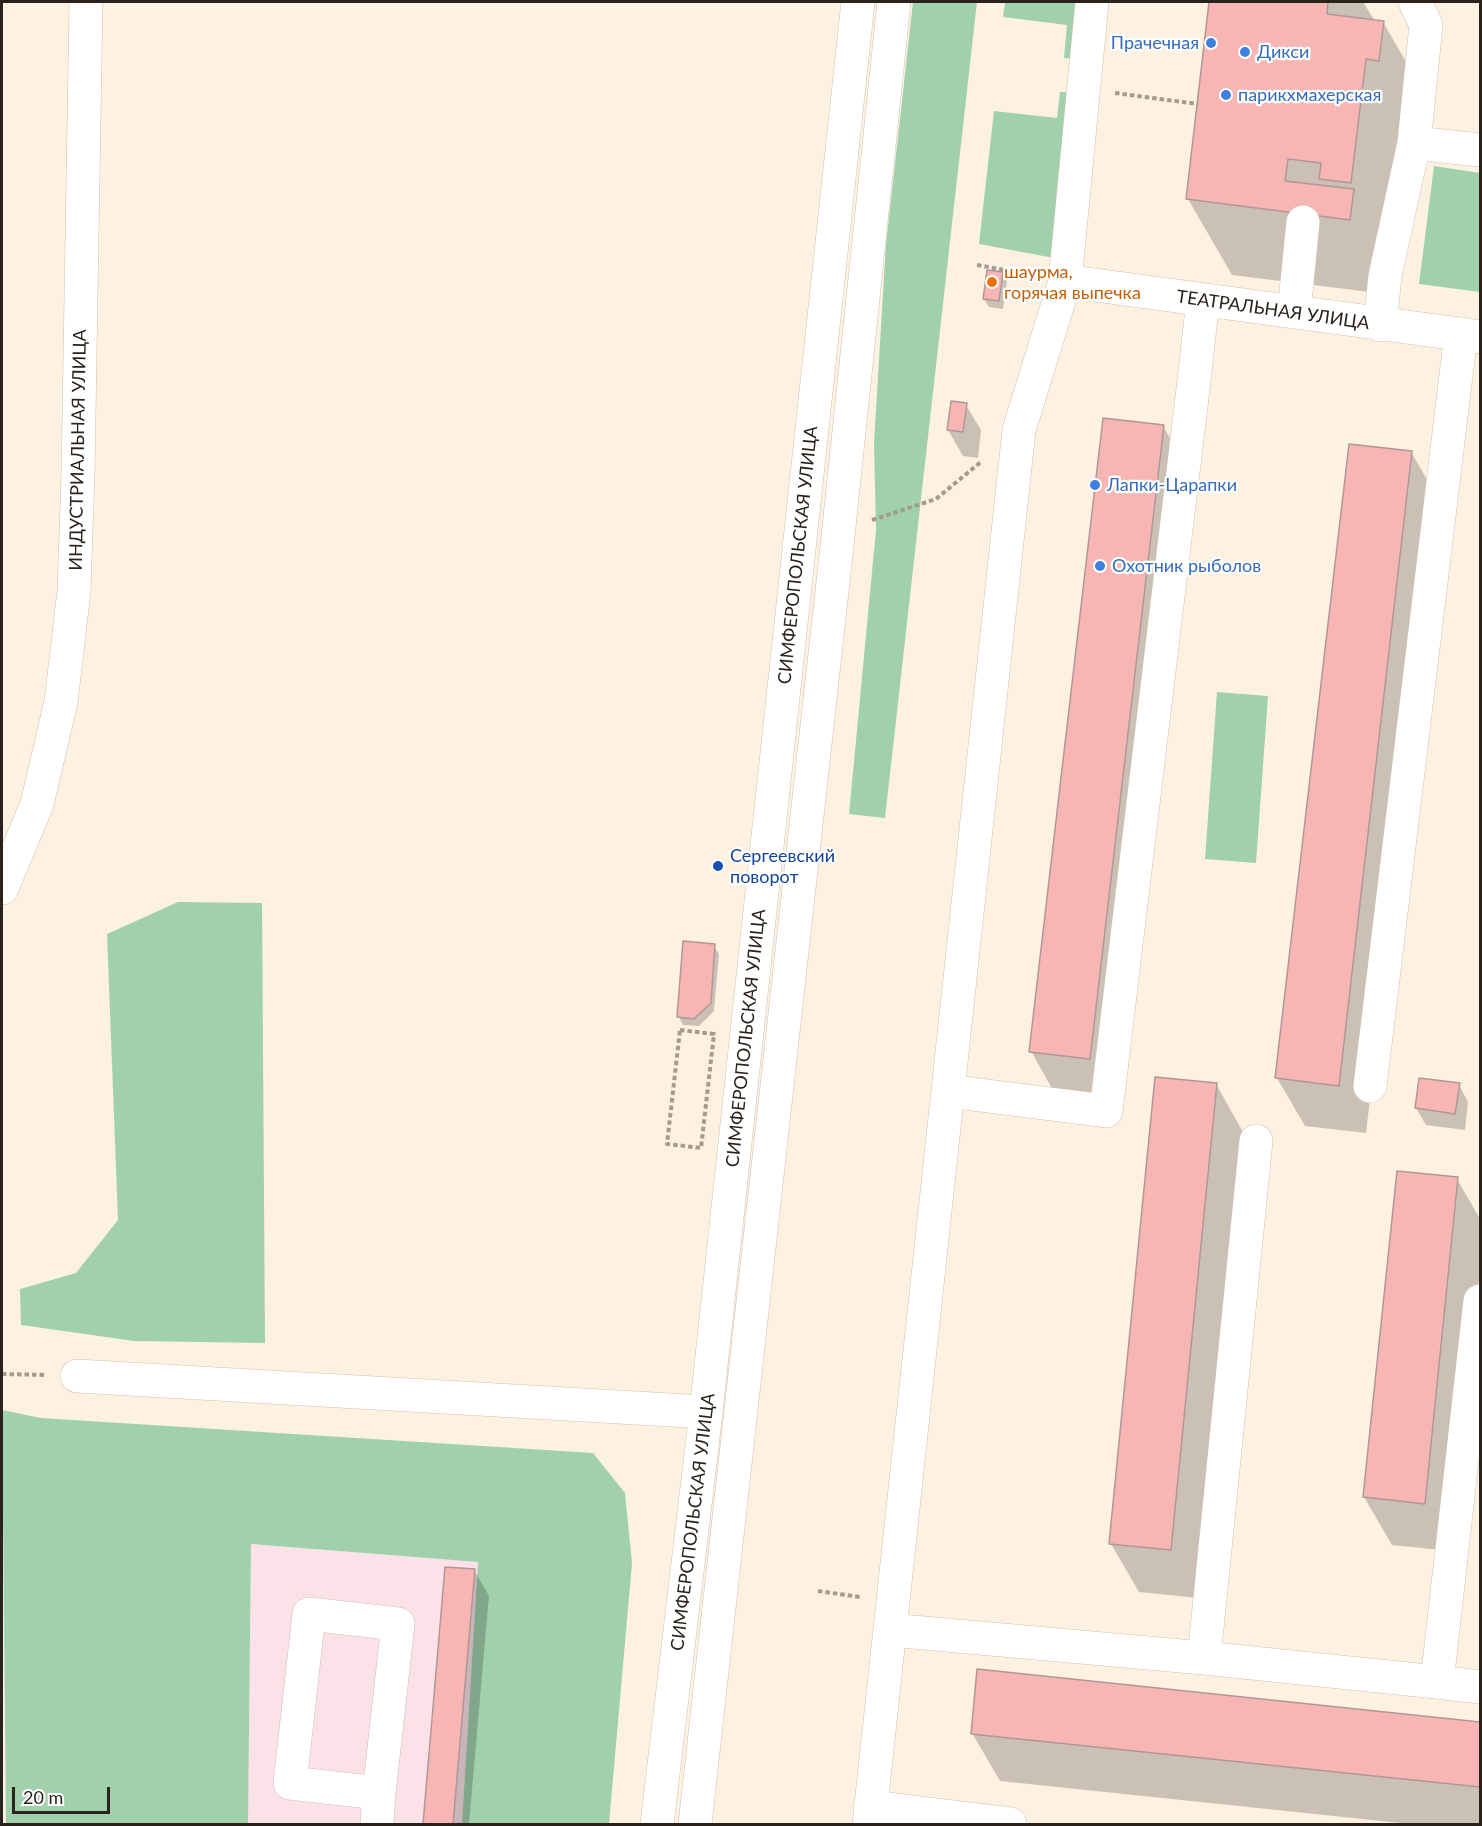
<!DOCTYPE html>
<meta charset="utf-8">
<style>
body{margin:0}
#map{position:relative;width:1482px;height:1826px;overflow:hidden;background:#fdf1e2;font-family:Lato,sans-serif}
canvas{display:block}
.frame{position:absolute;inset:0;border:3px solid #29231c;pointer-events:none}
.scale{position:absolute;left:12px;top:1787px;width:98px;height:27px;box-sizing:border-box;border:3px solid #29231c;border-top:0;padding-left:8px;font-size:18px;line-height:21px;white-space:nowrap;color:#29231c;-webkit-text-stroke:4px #fff;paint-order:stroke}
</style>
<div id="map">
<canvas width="1482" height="1826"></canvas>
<div class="frame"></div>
<div class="scale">20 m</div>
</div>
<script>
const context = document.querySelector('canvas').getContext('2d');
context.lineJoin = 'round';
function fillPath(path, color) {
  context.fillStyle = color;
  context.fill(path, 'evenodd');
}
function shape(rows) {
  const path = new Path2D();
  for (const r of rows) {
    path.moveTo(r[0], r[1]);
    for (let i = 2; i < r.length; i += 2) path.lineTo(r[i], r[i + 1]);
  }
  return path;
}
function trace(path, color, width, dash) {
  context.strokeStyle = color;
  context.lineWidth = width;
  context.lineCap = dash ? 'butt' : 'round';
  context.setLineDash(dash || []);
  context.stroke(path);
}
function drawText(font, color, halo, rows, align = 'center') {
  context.font = font + ' Lato,sans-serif';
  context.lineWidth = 4.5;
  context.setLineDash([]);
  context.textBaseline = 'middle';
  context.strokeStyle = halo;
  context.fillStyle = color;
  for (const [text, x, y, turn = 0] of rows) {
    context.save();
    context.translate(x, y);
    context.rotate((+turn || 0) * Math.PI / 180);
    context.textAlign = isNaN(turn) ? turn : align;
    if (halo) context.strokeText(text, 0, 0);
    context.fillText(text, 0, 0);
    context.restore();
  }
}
fillPath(shape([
 [251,1544,478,1562,462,1824,248,1824]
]), '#fbe1e8');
fillPath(shape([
 [913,2,977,2,885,818,849,814,876,530,874,442,886,245],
 [1005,2,1078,2,1075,59,1064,58,1067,25,1003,17],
 [1060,92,1070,92,1054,258,979,244,994,111,1057,118],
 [1434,166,1480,173,1480,292,1419,284],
 [1217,692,1268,696,1256,863,1205,859],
 [178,902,262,903,265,1343,134,1341,21,1325,20,1289,76,1273,118,1220,107,934],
 [2,1410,41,1418,593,1453,625,1493,632,1563,609,1824,462,1824,478,1562,251,1544,248,1824,6,1824]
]), '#a1d1ac');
fillPath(shape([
 [1210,2,1363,2,1375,21,1383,22,1427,98,1394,295,1232,275,1188,199],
 [1002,273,1007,281,1003,309,989,307,984,299],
 [966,405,981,430,978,458,963,456,948,430],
 [1163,426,1191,474,1117,1106,1058,1099,1031,1051],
 [1411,452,1439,500,1366,1133,1305,1126,1277,1078],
 [714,946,719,954,714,1011,699,1026,683,1025,679,1017],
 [1216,1084,1243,1132,1198,1598,1139,1592,1111,1544],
 [1459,1085,1468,1102,1465,1130,1426,1125,1416,1108],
 [1457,1179,1480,1219,1480,1270,1451,1551,1392,1545,1364,1497],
 [447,1568,474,1570,489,1596,469,1824,424,1824],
 [979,1671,1480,1724,1480,1824,1410,1824,1000,1781,972,1733]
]), '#0003');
const building = shape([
 [1209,2,1328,2,1327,14,1384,21,1379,61,1366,59,1351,183,1319,179,1321,163,1288,159,1285,181,1354,189,1350,220,1186,199,1209,2],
 [987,270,1003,272,999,301,983,299,987,270],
 [951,401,967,403,963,432,947,430,951,401],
 [1103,418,1164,425,1090,1059,1029,1052,1103,418],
 [1349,444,1412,451,1339,1086,1275,1078,1349,444],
 [683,941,715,944,711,1003,694,1019,677,1017,683,941],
 [1155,1077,1217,1083,1171,1550,1109,1544,1155,1077],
 [1419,1078,1460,1083,1455,1114,1415,1108,1419,1078],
 [1397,1171,1458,1177,1425,1504,1363,1497,1397,1171],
 [445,1567,475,1569,453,1824,423,1824,445,1567],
 [977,1669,1480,1722,1480,1787,971,1734,977,1669]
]);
fillPath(building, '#f7b6b3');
trace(building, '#b09796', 1.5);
const minor = shape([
 [1414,143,1480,150],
 [1065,281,1480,337],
 [1294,312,1303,222],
 [1380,325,1385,276,1414,143,1426,25,1415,2],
 [1370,1086,1461,334],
 [948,1091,1106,1111,1193,389,1203,300],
 [77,1376,706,1412],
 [309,1614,398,1624,379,1793,290,1783,309,1614],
 [890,1630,1204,1658,1437,1682,1480,1301],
 [1204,1658,1256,1141],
 [1437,1682,1480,1687],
 [870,1807,1010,1824],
 [377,1824,379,1793],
 [869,1824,1019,430,1065,281,1092,2]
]);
const major = shape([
 [2,888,37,804,61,702,74,591,78,473,86,2],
 [657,1824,706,1412,858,2],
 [695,1824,837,546,894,2]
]);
trace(minor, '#d1c1b0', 34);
trace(major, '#d1c1b0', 34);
trace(shape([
 [1115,93,1198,104],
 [977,265,1032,275],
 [872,520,936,499,982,461],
 [680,1030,714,1034,701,1148,667,1144,680,1030],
 [2,1374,46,1375],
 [818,1591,860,1597]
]), '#a49b8f', 4, [4.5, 3]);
trace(minor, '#fff', 33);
trace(major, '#fff', 33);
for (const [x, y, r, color] of [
 [1211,43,6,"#3f7fe0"],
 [1245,52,6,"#3f7fe0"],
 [1226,95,6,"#3f7fe0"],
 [992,282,6,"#e8710a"],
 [1095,485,6,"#3f7fe0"],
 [1100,566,6,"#3f7fe0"],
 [718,866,6,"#1a4fb4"]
]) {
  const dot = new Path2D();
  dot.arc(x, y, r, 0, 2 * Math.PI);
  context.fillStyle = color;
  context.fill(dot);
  trace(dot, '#fff', 2);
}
drawText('18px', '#366cbe', '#fff', [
 ["Прачечная",1199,43,"right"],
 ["Дикси",1257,52],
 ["парикхмахерская",1238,95],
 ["Лапки-Царапки",1107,485],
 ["Охотник рыболов",1112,566]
], 'left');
drawText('18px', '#c56008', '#fff', [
 ["шаурма,",1004,272],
 ["горячая выпечка",1004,293]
], 'left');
drawText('18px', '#29231c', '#fff', [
 ["ТЕАТРАЛЬНАЯ УЛИЦА",1273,310,8],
 ["ИНДУСТРИАЛЬНАЯ УЛИЦА",78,450,-89],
 ["СИМФЕРОПОЛЬСКАЯ УЛИЦА",798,555,-84],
 ["СИМФЕРОПОЛЬСКАЯ УЛИЦА",746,1038,-84],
 ["СИМФЕРОПОЛЬСКАЯ УЛИЦА",693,1522,-83]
]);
drawText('18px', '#164399', '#fff', [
 ["Сергеевский",730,856],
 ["поворот",730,877]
], 'left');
</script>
